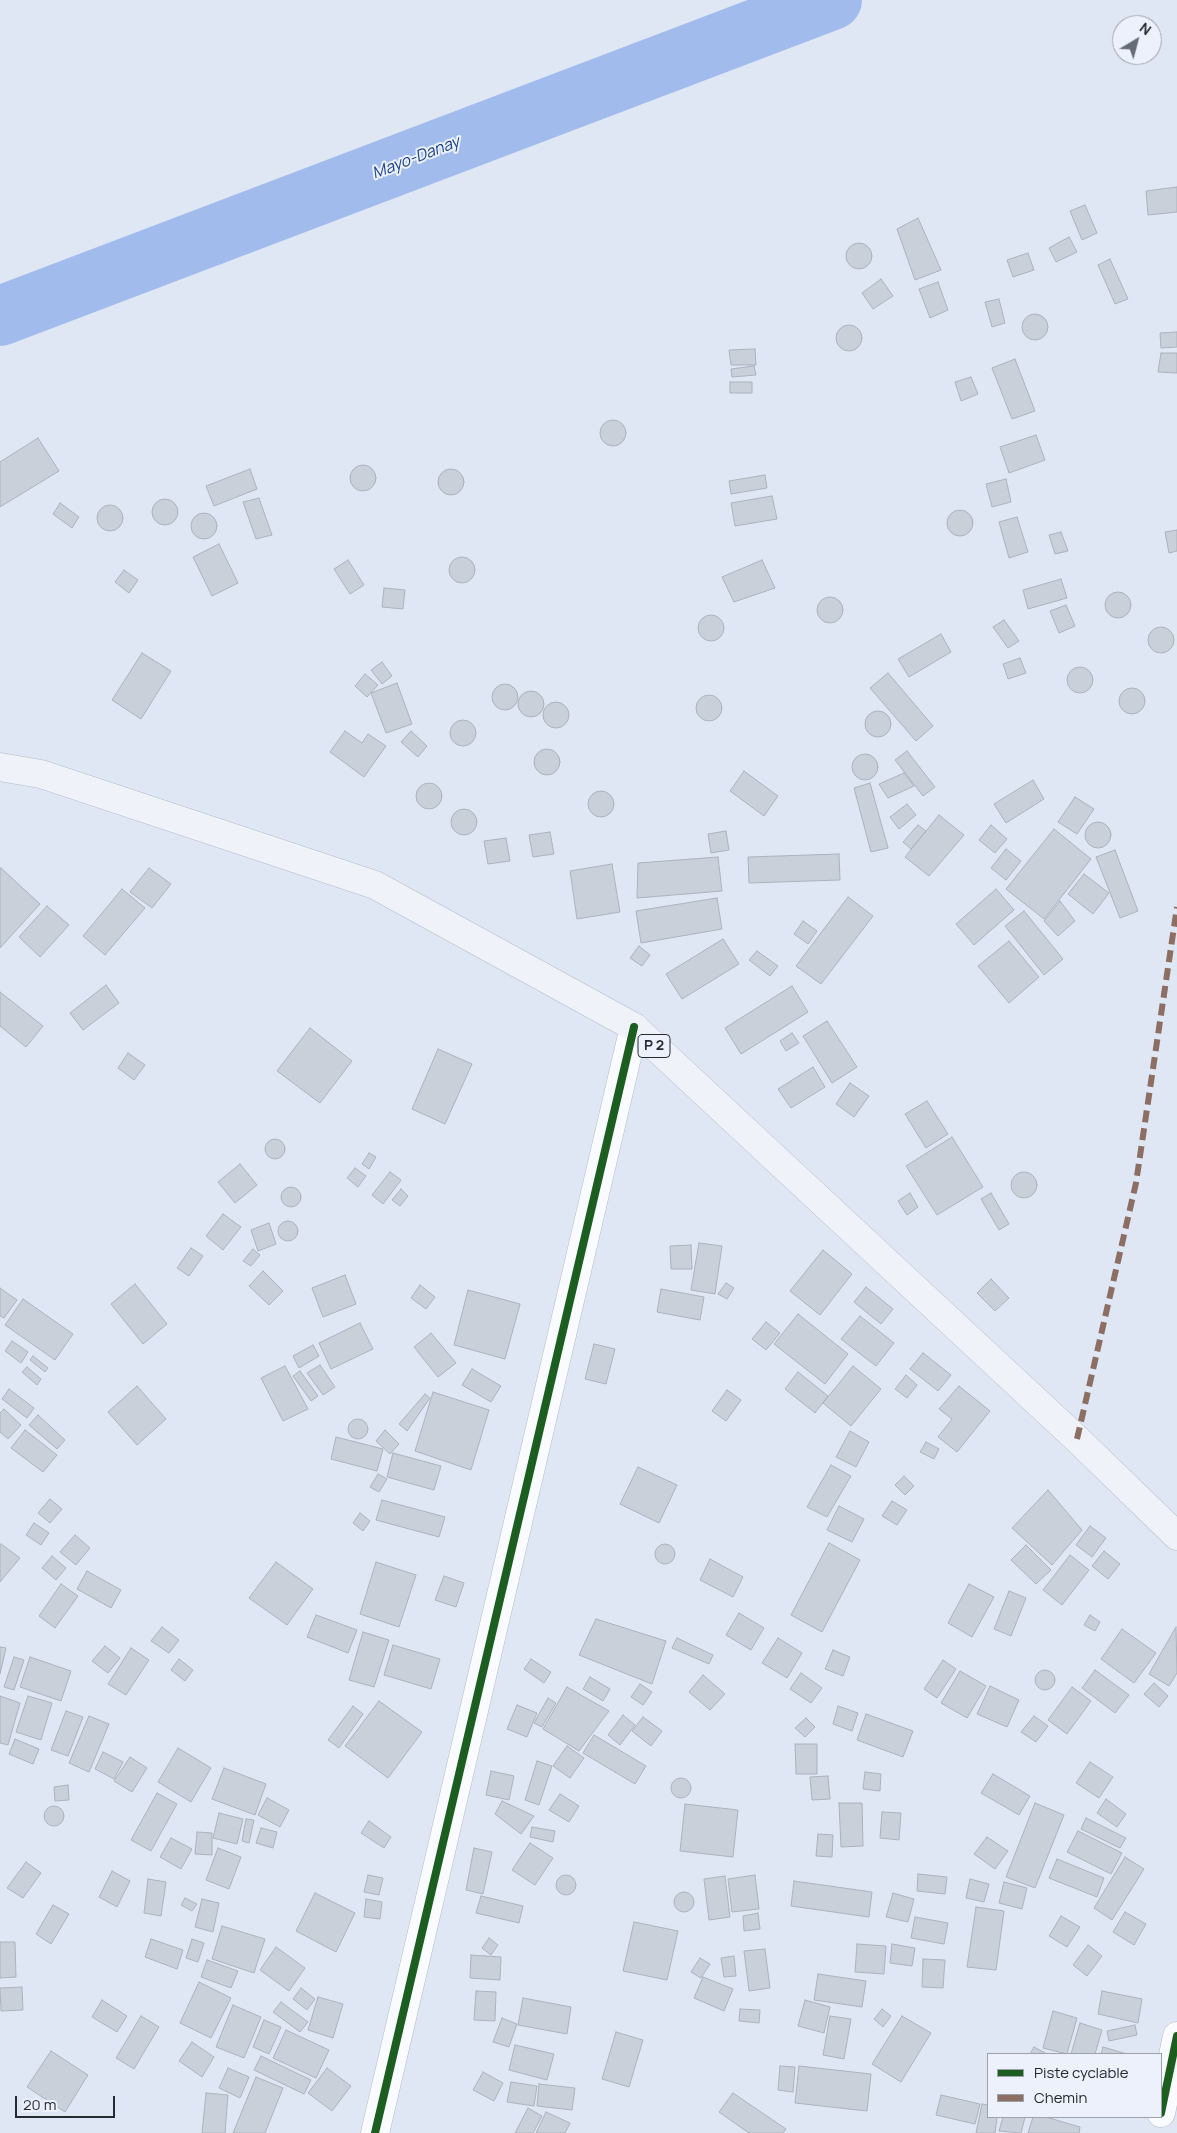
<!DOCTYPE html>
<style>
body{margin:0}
#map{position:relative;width:1177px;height:2133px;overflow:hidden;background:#dfe7f5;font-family:Manrope,sans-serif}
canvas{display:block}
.legend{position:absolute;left:987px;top:2053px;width:175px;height:65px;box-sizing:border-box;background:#ecf1fb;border:1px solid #9ca1ab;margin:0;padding:6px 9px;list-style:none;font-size:15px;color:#242932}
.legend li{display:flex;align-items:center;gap:10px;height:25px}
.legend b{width:25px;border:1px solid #9ca1ab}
.north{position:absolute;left:1112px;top:15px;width:50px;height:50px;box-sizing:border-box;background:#ecf1fb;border:1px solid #9ca1ab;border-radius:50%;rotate:37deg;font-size:14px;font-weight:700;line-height:20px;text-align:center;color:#242932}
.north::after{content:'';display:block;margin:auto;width:18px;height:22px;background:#656c76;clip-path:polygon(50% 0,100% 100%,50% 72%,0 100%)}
.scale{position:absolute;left:15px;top:2096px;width:100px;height:22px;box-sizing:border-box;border:2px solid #242932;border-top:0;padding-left:6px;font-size:15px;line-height:18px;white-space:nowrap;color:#242932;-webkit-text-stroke:4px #ecf1fb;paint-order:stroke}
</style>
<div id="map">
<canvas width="1177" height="2133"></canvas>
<ul class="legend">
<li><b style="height:6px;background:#1b5e20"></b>Piste cyclable</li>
<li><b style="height:6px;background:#8d6e63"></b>Chemin</li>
</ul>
<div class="north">N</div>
<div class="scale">20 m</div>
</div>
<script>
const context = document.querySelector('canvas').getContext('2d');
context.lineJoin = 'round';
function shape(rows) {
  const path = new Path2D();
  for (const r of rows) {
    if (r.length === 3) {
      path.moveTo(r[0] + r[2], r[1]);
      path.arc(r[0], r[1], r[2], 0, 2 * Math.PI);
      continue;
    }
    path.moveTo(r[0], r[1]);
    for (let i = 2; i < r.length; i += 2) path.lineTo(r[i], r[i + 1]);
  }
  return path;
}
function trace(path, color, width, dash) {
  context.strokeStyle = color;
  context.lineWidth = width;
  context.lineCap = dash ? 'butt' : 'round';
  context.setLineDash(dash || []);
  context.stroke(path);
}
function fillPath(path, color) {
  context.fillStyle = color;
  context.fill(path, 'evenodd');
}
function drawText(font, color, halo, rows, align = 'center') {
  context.font = font + ' Manrope,sans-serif';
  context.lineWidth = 4;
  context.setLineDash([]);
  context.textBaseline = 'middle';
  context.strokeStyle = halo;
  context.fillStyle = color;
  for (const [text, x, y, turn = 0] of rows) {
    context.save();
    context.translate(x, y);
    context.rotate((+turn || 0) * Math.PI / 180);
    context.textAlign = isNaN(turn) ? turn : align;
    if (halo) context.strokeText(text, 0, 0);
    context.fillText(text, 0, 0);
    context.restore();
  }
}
trace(shape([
 [0,316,832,0]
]), '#a1bcec', 60);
const building = shape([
 [1177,187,1177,212,1148,215,1146,191,1177,187],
 [1085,205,1097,233,1082,240,1070,211,1085,205],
 [918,218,941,270,915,280,897,229,918,218],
 [1069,237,1077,252,1056,262,1049,248,1069,237],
 [859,256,13],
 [1028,253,1034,270,1013,277,1007,260,1028,253],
 [1110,259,1128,299,1115,304,1098,265,1110,259],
 [881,279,893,296,873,309,862,293,881,279],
 [938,282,948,310,930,318,919,289,938,282],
 [999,299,1005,323,992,327,985,302,999,299],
 [1035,327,13],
 [849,338,13],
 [1177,332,1177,347,1161,348,1160,333,1177,332],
 [755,349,756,365,731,365,729,350,755,349],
 [1161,353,1177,353,1177,373,1158,372,1161,353],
 [1015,359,1035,411,1012,419,992,368,1015,359],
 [754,366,756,375,732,377,731,369,754,366],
 [971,377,978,394,961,401,955,382,971,377],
 [730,382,752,382,752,393,730,393,730,382],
 [613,433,13],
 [1036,435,1045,460,1009,473,1000,447,1036,435],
 [38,438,59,471,0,507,0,462,38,438],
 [363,478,13],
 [250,469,257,489,214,506,206,486,250,469],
 [451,482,13],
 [765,475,767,488,731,494,729,481,765,475],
 [1006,479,1011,502,992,507,986,484,1006,479],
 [772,496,777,519,735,526,731,503,772,496],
 [259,498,272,535,256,539,243,502,259,498],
 [165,512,13],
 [60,503,79,517,72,528,53,514,60,503],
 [110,518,13],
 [960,523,13],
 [204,526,13],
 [1017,517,1028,552,1009,558,999,522,1017,517],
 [1177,530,1177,551,1169,553,1165,532,1177,530],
 [1061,532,1068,551,1055,554,1049,535,1061,532],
 [219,544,238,583,212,596,193,557,219,544],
 [462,570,13],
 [348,560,364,585,350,594,334,569,348,560],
 [762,560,775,588,734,602,722,577,762,560],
 [124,570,138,580,129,593,115,582,124,570],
 [1061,579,1067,598,1028,609,1023,590,1061,579],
 [384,588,405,590,403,609,382,607,384,588],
 [1118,605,13],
 [830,610,13],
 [1066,605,1075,626,1059,633,1050,611,1066,605],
 [711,628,13],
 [1004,620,1019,641,1008,648,993,627,1004,620],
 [1161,640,13],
 [941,634,951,652,909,677,898,659,941,634],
 [142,653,171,671,141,719,112,700,142,653],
 [1020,658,1026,673,1008,679,1003,664,1020,658],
 [382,662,392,676,382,684,371,670,382,662],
 [1080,680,13],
 [888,673,933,726,916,741,870,688,888,673],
 [365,674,378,685,367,697,355,686,365,674],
 [397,683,412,724,386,733,371,693,397,683],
 [505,697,13],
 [1132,701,13],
 [531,704,13],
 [709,708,13],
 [556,715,13],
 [878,724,13],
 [463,733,13],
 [345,731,362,743,368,734,386,746,364,777,330,752,345,731],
 [411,731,427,746,418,757,401,742,411,731],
 [547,762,13],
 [907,751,935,787,923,796,895,760,907,751],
 [865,767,13],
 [744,771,778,796,764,816,730,791,744,771],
 [904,773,914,786,888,798,879,784,904,773],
 [1033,780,1044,799,1006,823,994,804,1033,780],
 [870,783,888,848,871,852,854,788,870,783],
 [429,796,13],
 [601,804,13],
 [1075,797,1094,809,1077,834,1058,822,1075,797],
 [907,804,916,815,899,829,890,817,907,804],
 [464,822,13],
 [939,815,964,835,929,876,905,857,939,815],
 [1098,835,13],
 [918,825,926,831,911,849,903,842,918,825],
 [991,825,1007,839,995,853,979,840,991,825],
 [1054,829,1091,859,1044,919,1006,889,1054,829],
 [726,831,729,850,711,853,708,834,726,831],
 [550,832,554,854,533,857,529,835,550,832],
 [506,838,510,861,488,864,484,841,506,838],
 [1006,849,1021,861,1006,880,991,868,1006,849],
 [1115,850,1138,911,1120,918,1096,857,1115,850],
 [839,854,840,880,749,883,748,857,839,854],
 [718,857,722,891,637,898,638,863,718,857],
 [612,864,620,912,577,919,570,871,612,864],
 [1,868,40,904,0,948,0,870,1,868],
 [149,868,171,884,152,908,130,892,149,868],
 [1084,874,1109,893,1093,914,1068,894,1084,874],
 [122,889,145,908,105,955,83,936,122,889],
 [996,889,1014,910,974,945,956,924,996,889],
 [848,897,873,916,821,984,796,966,848,897],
 [717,898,722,929,641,943,636,911,717,898],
 [1060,901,1075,921,1058,936,1044,921,1060,901],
 [47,906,69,925,40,957,19,937,47,906],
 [1024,911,1063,959,1044,975,1005,926,1024,911],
 [803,921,817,931,808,944,794,934,803,921],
 [723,939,739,964,682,999,666,974,723,939],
 [1009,941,1039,977,1009,1003,978,966,1009,941],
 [639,946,650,955,642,966,630,958,639,946],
 [757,951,778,966,770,976,749,960,757,951],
 [106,985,119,1003,83,1030,70,1013,106,985],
 [792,986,808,1012,741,1054,725,1028,792,986],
 [0,992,43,1026,26,1047,0,1026,0,992],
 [827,1021,857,1067,832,1083,803,1036,827,1021],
 [310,1028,352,1061,320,1103,277,1071,310,1028],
 [792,1033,799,1043,786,1051,780,1041,792,1033],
 [438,1049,472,1064,445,1124,412,1109,438,1049],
 [128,1053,145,1065,134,1080,118,1068,128,1053],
 [813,1067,825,1087,791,1108,778,1089,813,1067],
 [850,1083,869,1096,854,1117,836,1104,850,1083],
 [927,1101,948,1134,926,1148,905,1114,927,1101],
 [952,1137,983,1187,937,1215,906,1166,952,1137],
 [275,1149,10],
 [369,1153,376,1157,369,1169,362,1164,369,1153],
 [240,1164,257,1185,235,1203,218,1182,240,1164],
 [355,1168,366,1176,358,1187,347,1178,355,1168],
 [390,1172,401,1180,383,1204,372,1195,390,1172],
 [1024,1185,13],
 [291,1197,10],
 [401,1189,408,1196,400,1206,392,1200,401,1189],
 [910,1193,918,1207,907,1215,898,1201,910,1193],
 [991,1193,1009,1224,999,1230,981,1199,991,1193],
 [223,1214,241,1227,223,1250,206,1236,223,1214],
 [288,1231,10],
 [269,1223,276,1244,258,1251,251,1230,269,1223],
 [699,1243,722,1246,715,1294,691,1290,699,1243],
 [691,1245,692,1269,671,1269,670,1246,691,1245],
 [191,1248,203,1256,189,1276,177,1268,191,1248],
 [253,1249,260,1255,251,1266,243,1261,253,1249],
 [823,1250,852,1274,820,1315,790,1291,823,1250],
 [263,1271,283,1291,269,1305,249,1286,263,1271],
 [345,1275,356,1304,323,1317,312,1288,345,1275],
 [991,1279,1009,1298,995,1311,977,1293,991,1279],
 [726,1283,734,1288,727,1299,718,1294,726,1283],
 [135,1284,167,1324,143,1344,111,1304,135,1284],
 [420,1285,435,1297,426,1309,411,1298,420,1285],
 [866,1287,893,1309,881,1324,854,1302,866,1287],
 [0,1288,17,1300,4,1318,0,1316,0,1288],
 [661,1289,704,1297,700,1320,657,1312,661,1289],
 [468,1290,520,1304,505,1359,454,1345,468,1290],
 [23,1299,73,1334,55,1360,5,1325,23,1299],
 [798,1314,848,1354,825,1384,774,1344,798,1314],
 [860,1316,894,1343,876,1366,841,1339,860,1316],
 [766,1322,780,1333,766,1350,752,1339,766,1322],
 [360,1323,373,1349,331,1369,319,1343,360,1323],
 [431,1333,456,1363,438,1377,414,1347,431,1333],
 [12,1341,28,1352,21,1363,5,1351,12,1341],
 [594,1344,615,1349,606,1384,585,1379,594,1344],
 [313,1345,319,1356,299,1368,293,1356,313,1345],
 [923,1353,951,1375,938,1391,910,1369,923,1353],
 [33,1356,48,1368,45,1372,30,1360,33,1356],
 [320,1365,335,1387,323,1395,307,1373,320,1365],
 [285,1366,308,1409,283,1421,261,1378,285,1366],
 [853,1366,881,1389,851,1426,823,1403,853,1366],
 [27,1367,41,1379,37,1385,22,1372,27,1367],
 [472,1369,501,1386,491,1402,462,1385,472,1369],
 [300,1371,318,1396,311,1401,293,1376,300,1371],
 [798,1372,828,1396,815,1413,785,1389,798,1372],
 [906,1375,917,1385,907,1398,895,1389,906,1375],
 [137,1386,166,1419,137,1445,108,1412,137,1386],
 [959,1386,990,1411,957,1452,938,1437,952,1419,939,1409,959,1386],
 [9,1389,34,1408,27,1418,2,1399,9,1389],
 [727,1390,741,1400,726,1421,712,1411,727,1390],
 [433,1392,489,1410,471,1470,415,1451,433,1392],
 [425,1394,430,1398,407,1431,399,1424,425,1394],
 [4,1409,21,1425,8,1439,0,1432,0,1413,4,1409],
 [38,1415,65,1440,57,1449,29,1425,38,1415],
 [358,1429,10],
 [25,1430,57,1455,43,1472,11,1448,25,1430],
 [385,1430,399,1444,390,1454,376,1441,385,1430],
 [850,1431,869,1442,856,1467,836,1457,850,1431],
 [336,1437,383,1449,377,1471,331,1459,336,1437],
 [926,1442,939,1449,934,1459,920,1452,926,1442],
 [393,1453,441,1466,434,1490,387,1477,393,1453],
 [831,1465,851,1476,827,1517,807,1507,831,1465],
 [638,1467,677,1485,659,1523,620,1504,638,1467],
 [378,1474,387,1479,379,1492,370,1487,378,1474],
 [904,1476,914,1486,905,1495,895,1485,904,1476],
 [1048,1490,1082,1530,1052,1565,1012,1528,1048,1490],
 [50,1499,62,1509,50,1523,38,1513,50,1499],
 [382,1500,445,1517,439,1537,376,1520,382,1500],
 [892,1501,907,1510,897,1525,882,1516,892,1501],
 [839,1506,864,1519,852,1542,827,1530,839,1506],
 [360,1513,370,1521,363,1531,353,1523,360,1513],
 [34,1523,49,1533,41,1545,26,1535,34,1523],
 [1090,1526,1106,1538,1092,1557,1076,1545,1090,1526],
 [75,1535,90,1548,76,1565,60,1552,75,1535],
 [829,1543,860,1560,822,1632,791,1615,829,1543],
 [665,1554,10],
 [1,1544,20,1558,0,1582,0,1546,1,1544],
 [1026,1545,1051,1570,1036,1584,1011,1560,1026,1545],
 [1104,1551,1120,1564,1108,1579,1092,1566,1104,1551],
 [1070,1555,1089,1570,1062,1605,1043,1590,1070,1555],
 [52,1556,66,1568,56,1580,42,1568,52,1556],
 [710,1559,743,1577,733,1597,700,1580,710,1559],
 [276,1562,313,1589,287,1625,249,1598,276,1562],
 [376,1562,416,1575,399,1627,360,1614,376,1562],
 [87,1571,121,1590,111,1608,77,1589,87,1571],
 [444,1576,464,1583,456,1607,435,1600,444,1576],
 [61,1584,78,1596,55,1628,39,1616,61,1584],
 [969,1584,994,1597,972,1637,948,1623,969,1584],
 [1009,1591,1026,1598,1011,1636,994,1629,1009,1591],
 [739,1613,764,1628,751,1650,726,1635,739,1613],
 [316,1615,357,1630,348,1653,307,1637,316,1615],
 [1090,1615,1100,1622,1095,1631,1084,1625,1090,1615],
 [596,1619,666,1641,652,1684,579,1655,596,1619],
 [162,1627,179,1640,169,1653,151,1641,162,1627],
 [1176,1627,1177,1673,1169,1686,1149,1674,1176,1627],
 [1122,1629,1156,1653,1134,1683,1101,1659,1122,1629],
 [363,1632,389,1640,374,1687,349,1680,363,1632],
 [677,1638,713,1655,709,1664,672,1648,677,1638],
 [778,1638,802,1653,787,1678,762,1663,778,1638],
 [393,1645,440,1659,431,1689,384,1675,393,1645],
 [105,1646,120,1658,108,1673,92,1661,105,1646],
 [0,1647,6,1648,0,1674,0,1647],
 [131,1648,149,1660,126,1695,108,1684,131,1648],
 [833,1650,850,1657,843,1676,825,1669,833,1650],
 [14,1657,24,1660,14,1690,4,1687,14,1657],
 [30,1657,71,1671,61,1701,20,1687,30,1657],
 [179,1659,193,1670,185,1681,171,1670,179,1659],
 [531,1659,551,1672,544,1683,524,1669,531,1659],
 [943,1660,956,1669,937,1698,924,1689,943,1660],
 [1045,1680,10],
 [1095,1670,1129,1695,1115,1713,1082,1688,1095,1670],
 [960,1671,986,1686,967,1718,941,1703,960,1671],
 [801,1673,822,1688,811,1703,790,1689,801,1673],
 [703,1675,725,1694,710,1710,689,1692,703,1675],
 [590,1677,610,1689,603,1701,583,1689,590,1677],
 [1154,1683,1168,1696,1159,1707,1144,1694,1154,1683],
 [640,1684,652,1692,643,1705,631,1697,640,1684],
 [990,1686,1019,1700,1007,1727,977,1714,990,1686],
 [567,1687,609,1711,579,1751,543,1729,567,1687],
 [1072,1687,1091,1701,1067,1734,1048,1720,1072,1687],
 [0,1696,20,1703,8,1745,0,1743,0,1696],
 [28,1696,52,1703,41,1740,16,1732,28,1696],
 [548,1698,556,1703,542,1727,534,1723,548,1698],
 [379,1701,422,1732,388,1778,345,1746,379,1701],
 [517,1705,537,1713,527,1737,507,1729,517,1705],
 [353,1706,363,1714,339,1748,328,1740,353,1706],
 [838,1706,858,1713,852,1731,833,1724,838,1706],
 [66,1711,83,1717,68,1756,51,1750,66,1711],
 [866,1714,913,1731,903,1757,857,1740,866,1714],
 [623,1715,635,1725,620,1745,608,1735,623,1715],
 [89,1716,109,1724,89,1772,69,1763,89,1716],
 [1034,1716,1048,1726,1036,1742,1021,1732,1034,1716],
 [643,1717,662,1731,651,1746,632,1731,643,1717],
 [806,1718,815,1727,805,1737,795,1728,806,1718],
 [594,1735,646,1766,635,1784,583,1753,594,1735],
 [15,1739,39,1749,33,1764,9,1754,15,1739],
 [795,1744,817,1744,817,1774,796,1774,795,1744],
 [567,1746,584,1758,570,1778,553,1766,567,1746],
 [178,1748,211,1768,191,1802,158,1782,178,1748],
 [103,1752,123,1762,114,1779,95,1769,103,1752],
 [130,1757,147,1768,132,1792,114,1781,130,1757],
 [537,1761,552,1766,539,1805,525,1800,537,1761],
 [1090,1762,1113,1777,1099,1798,1076,1783,1090,1762],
 [224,1768,266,1784,255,1815,212,1799,224,1768],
 [491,1771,514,1776,509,1800,486,1795,491,1771],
 [865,1772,881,1774,880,1791,863,1789,865,1772],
 [993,1774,1030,1796,1019,1815,981,1793,993,1774],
 [828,1776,830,1799,812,1800,810,1777,828,1776],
 [681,1788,10],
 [68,1785,69,1800,55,1801,54,1787,68,1785],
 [157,1793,177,1804,151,1851,131,1840,157,1793],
 [560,1794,579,1806,569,1822,549,1810,560,1794],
 [267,1798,289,1810,280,1827,258,1815,267,1798],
 [1106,1799,1126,1814,1117,1827,1097,1813,1106,1799],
 [502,1801,534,1816,521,1834,495,1814,502,1801],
 [839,1803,862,1803,863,1846,841,1847,839,1803],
 [1035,1803,1064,1815,1035,1888,1006,1877,1035,1803],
 [685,1804,738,1810,733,1857,680,1851,685,1804],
 [54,1816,10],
 [882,1812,901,1813,899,1840,880,1838,882,1812],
 [219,1813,243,1819,237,1844,213,1838,219,1813],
 [1086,1818,1126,1838,1120,1848,1081,1829,1086,1818],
 [246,1819,254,1820,249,1843,242,1841,246,1819],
 [369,1821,391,1837,384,1848,361,1833,369,1821],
 [532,1827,555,1831,553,1842,530,1837,532,1827],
 [261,1828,277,1832,273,1848,256,1843,261,1828],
 [1078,1831,1122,1853,1111,1874,1067,1852,1078,1831],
 [197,1832,212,1833,212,1855,195,1854,197,1832],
 [818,1834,833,1835,832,1857,816,1856,818,1834],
 [987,1837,1008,1851,995,1869,974,1854,987,1837],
 [171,1838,192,1849,181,1869,160,1857,171,1838],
 [530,1843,553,1858,535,1885,512,1870,530,1843],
 [218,1848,241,1857,229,1889,206,1880,218,1848],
 [474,1848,492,1852,483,1894,466,1890,474,1848],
 [1125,1857,1144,1869,1112,1920,1094,1908,1125,1857],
 [1057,1859,1104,1878,1097,1897,1049,1878,1057,1859],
 [26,1862,41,1873,23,1898,7,1888,26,1862],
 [112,1871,130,1881,117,1907,99,1897,112,1871],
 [918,1874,947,1877,945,1894,917,1891,918,1874],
 [566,1885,10],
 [368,1875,383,1878,379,1895,364,1892,368,1875],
 [755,1875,759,1909,732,1912,728,1879,755,1875],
 [725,1876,730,1917,709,1920,704,1879,725,1876],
 [148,1879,166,1882,161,1916,144,1913,148,1879],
 [970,1879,989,1884,984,1902,966,1898,970,1879],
 [794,1881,872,1892,869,1917,791,1906,794,1881],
 [1004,1882,1027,1888,1022,1909,999,1903,1004,1882],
 [684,1902,10],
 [315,1893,355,1913,336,1952,296,1931,315,1893],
 [893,1893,914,1899,908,1922,886,1917,893,1893],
 [481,1896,523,1906,519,1923,476,1913,481,1896],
 [185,1898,197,1904,192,1911,181,1905,185,1898],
 [202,1899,219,1903,213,1932,195,1927,202,1899],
 [366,1899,382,1902,380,1919,364,1917,366,1899],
 [53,1905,69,1914,51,1944,36,1934,53,1905],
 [976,1907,1004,1911,996,1970,967,1967,976,1907],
 [1125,1912,1146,1924,1134,1945,1113,1932,1125,1912],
 [758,1913,760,1929,744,1931,743,1916,758,1913],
 [1061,1916,1080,1927,1067,1947,1049,1936,1061,1916],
 [915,1917,948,1923,944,1944,911,1938,915,1917],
 [634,1922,678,1931,667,1980,623,1971,634,1922],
 [222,1926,265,1939,254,1973,212,1959,222,1926],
 [489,1938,498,1945,491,1955,482,1948,489,1938],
 [151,1939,183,1950,177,1969,145,1957,151,1939],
 [192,1939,204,1943,198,1962,186,1958,192,1939],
 [0,1942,15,1942,16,1977,0,1978,0,1942],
 [857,1944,886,1946,884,1974,855,1972,857,1944],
 [892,1944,915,1948,912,1966,890,1963,892,1944],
 [1088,1945,1102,1956,1087,1976,1073,1965,1088,1945],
 [276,1947,305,1968,289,1991,260,1970,276,1947],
 [765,1949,770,1988,749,1991,744,1951,765,1949],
 [471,1955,501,1957,500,1980,470,1978,471,1955],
 [734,1956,736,1976,724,1977,721,1958,734,1956],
 [700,1958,710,1964,701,1978,691,1972,700,1958],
 [923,1959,945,1960,943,1988,922,1987,923,1959],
 [207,1960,238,1971,231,1988,201,1977,207,1960],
 [818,1974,866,1981,862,2007,814,2000,818,1974],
 [703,1977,733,1989,724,2011,694,1998,703,1977],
 [199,1982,231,1998,211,2038,180,2023,199,1982],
 [22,1987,23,2010,1,2011,0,1988,22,1987],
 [301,1988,315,1999,307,2010,293,1999,301,1988],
 [476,1991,496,1992,495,2021,474,2020,476,1991],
 [1102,1991,1142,1999,1138,2023,1098,2014,1102,1991],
 [318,1997,343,2004,333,2038,308,2030,318,1997],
 [523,1998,571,2007,567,2034,518,2025,523,1998],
 [102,2000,127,2016,117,2032,92,2017,102,2000],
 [805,2000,830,2007,824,2033,798,2026,805,2000],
 [281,2002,308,2022,300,2032,273,2012,281,2002],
 [233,2005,261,2017,244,2058,216,2047,233,2005],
 [740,2009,760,2010,759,2023,739,2021,740,2009],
 [882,2009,891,2016,883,2027,874,2019,882,2009],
 [1053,2011,1077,2018,1067,2054,1043,2048,1053,2011],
 [141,2016,159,2027,134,2069,116,2058,141,2016],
 [830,2016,851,2019,844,2059,823,2055,830,2016],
 [902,2016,931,2033,901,2082,872,2064,902,2016],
 [502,2018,517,2024,509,2047,493,2042,502,2018],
 [264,2020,281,2027,269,2054,253,2047,264,2020],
 [1080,2023,1102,2030,1095,2054,1071,2054,1080,2023],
 [1135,2025,1137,2035,1109,2041,1107,2031,1135,2025],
 [286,2030,329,2050,316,2078,273,2058,286,2030],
 [616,2032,643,2040,629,2087,602,2079,616,2032],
 [192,2042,214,2057,202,2077,179,2061,192,2042],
 [515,2045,554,2054,547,2080,509,2070,515,2045],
 [1034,2047,1047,2054,1030,2054,1034,2047],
 [1103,2047,1127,2054,1101,2054,1103,2047],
 [51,2051,88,2075,65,2112,27,2087,51,2051],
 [261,2056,311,2080,304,2094,254,2070,261,2056],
 [780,2066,795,2067,793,2092,778,2090,780,2066],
 [799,2066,871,2074,867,2111,795,2103,799,2066],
 [228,2068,249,2077,240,2098,219,2088,228,2068],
 [327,2068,351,2086,332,2111,308,2093,327,2068],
 [483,2072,503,2083,494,2101,473,2090,483,2072],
 [256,2077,283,2088,265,2133,233,2133,256,2077],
 [511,2082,537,2086,534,2106,507,2102,511,2082],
 [539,2084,575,2088,572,2110,537,2106,539,2084],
 [206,2093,228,2095,225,2133,202,2133,206,2093],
 [733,2093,786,2129,783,2133,749,2133,719,2112,733,2093],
 [941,2095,980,2104,975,2124,936,2115,941,2095],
 [982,2104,988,2105,988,2117,997,2117,995,2133,976,2133,982,2104],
 [528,2108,542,2116,533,2133,515,2133,528,2108],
 [546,2112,570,2123,565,2133,536,2133,546,2112],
 [1003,2117,1025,2117,1021,2133,999,2131,1003,2117],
 [1033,2117,1046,2117,1080,2127,1079,2133,1028,2133,1033,2117]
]);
fillPath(building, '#c9d0da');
trace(building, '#acb2bd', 1);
const minor = shape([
 [1161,2113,1177,2036],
 [375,2133,634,1027]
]);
const major = shape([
 [0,767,41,774,375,885,634,1027,1077,1439,1177,1536]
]);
trace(minor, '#b4b9c4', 29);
trace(major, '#b4bcc8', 29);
trace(minor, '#fafbfe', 28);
trace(major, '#eff2f8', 28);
trace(shape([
 [1077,1439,1136,1183,1177,907]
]), '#8d6e63', 6, [12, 6]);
trace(shape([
 [1161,2113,1177,2036],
 [375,2133,634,1027]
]), '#1b5e20', 8);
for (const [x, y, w] of [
 [654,1046,32]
]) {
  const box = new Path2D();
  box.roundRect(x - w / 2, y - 11.5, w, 23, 4);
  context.fillStyle = '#ecf1fb';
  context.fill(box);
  trace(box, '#242932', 1);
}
drawText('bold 14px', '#242932', null, [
 ["P 2",654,1046]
]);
drawText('italic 16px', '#1a408a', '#ecf1fb', [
 ["Mayo-Danay",416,158,-21]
]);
</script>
